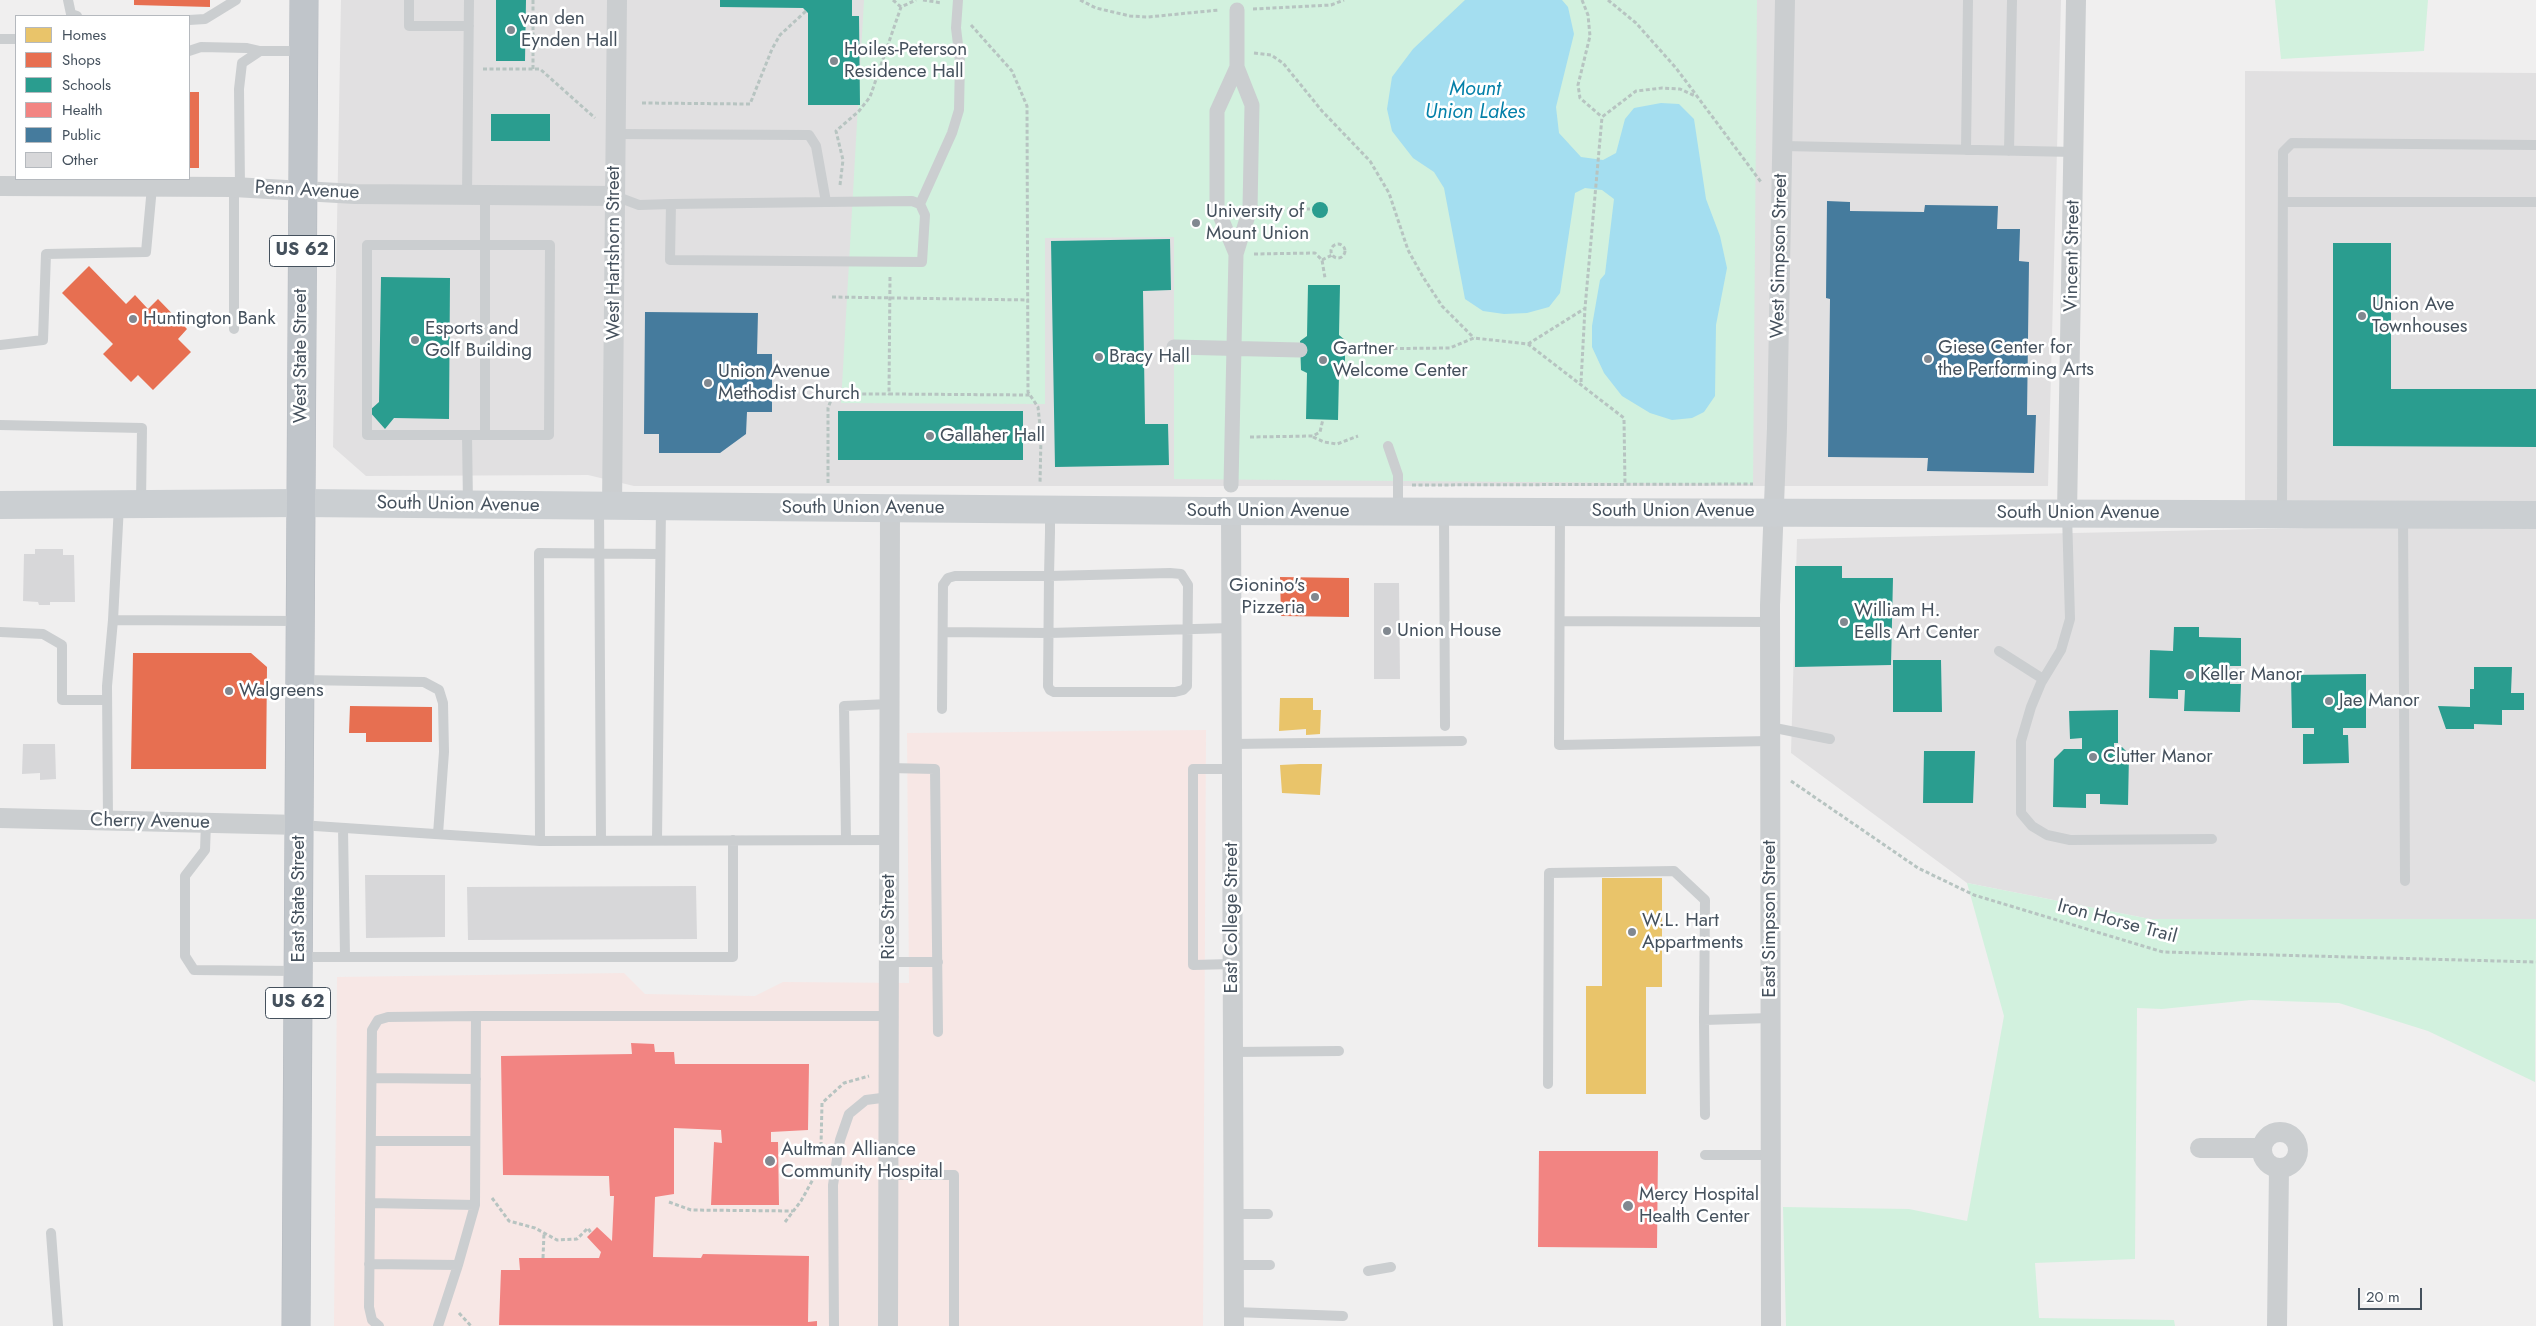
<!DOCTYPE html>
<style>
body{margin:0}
#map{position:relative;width:2536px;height:1326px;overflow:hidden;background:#f0efef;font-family:Jost,sans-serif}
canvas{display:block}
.legend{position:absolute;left:15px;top:15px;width:175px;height:165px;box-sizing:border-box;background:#fff;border:1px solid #b5b9be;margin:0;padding:6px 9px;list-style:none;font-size:15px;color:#45515d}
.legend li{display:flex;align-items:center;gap:10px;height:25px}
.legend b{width:25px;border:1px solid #b5b9be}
.scale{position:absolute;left:2358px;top:1288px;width:64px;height:22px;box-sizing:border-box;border:2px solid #45515d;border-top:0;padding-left:6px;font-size:15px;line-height:18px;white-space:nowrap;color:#45515d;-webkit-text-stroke:4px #fff;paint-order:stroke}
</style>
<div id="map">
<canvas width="2536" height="1326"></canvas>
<ul class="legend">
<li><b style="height:14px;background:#e9c46a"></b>Homes</li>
<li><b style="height:14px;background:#e76f51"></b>Shops</li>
<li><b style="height:14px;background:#2a9d8f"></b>Schools</li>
<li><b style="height:14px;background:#f28482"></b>Health</li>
<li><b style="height:14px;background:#457b9d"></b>Public</li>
<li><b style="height:14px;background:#d7d7d9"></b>Other</li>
</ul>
<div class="scale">20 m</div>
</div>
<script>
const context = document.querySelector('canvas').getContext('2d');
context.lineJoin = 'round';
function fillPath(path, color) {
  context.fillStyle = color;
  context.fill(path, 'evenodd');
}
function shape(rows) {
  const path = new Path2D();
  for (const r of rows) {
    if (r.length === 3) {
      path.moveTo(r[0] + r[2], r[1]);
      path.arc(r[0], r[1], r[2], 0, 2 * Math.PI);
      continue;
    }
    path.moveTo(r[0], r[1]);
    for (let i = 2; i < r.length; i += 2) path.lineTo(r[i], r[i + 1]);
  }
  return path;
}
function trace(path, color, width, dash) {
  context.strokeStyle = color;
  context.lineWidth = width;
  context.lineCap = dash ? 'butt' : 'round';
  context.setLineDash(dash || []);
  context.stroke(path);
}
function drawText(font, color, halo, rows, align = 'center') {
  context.font = font + ' Jost,sans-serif';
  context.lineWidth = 5;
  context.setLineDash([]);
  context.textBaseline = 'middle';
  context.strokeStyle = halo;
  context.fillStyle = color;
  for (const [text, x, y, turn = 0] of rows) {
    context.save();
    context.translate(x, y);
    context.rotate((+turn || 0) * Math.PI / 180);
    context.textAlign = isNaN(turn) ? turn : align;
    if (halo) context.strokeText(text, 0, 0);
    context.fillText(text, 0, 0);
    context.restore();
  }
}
fillPath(shape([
 [341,0,2061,0,2048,486,634,486,588,475,366,476,333,447],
 [2245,71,2536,73,2536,514,2245,513],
 [2536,523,2536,919,2150,919,1967,883,1791,753,1797,539]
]), '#e1e0e1');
fillPath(shape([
 [1206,730,1203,1326,334,1326,337,977,624,973,645,994,755,996,783,982,909,983,907,733]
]), '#f7e7e5');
fillPath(shape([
 [864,0,1757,0,1753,484,1174,479,1174,237,1045,238,1045,404,841,403],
 [2275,0,2428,0,2424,51,2281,59],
 [1967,883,2150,919,2536,919,2535,1082,2428,1031,2339,1003,2251,1000,2162,1009,2137,1008,2135,1259,2035,1263,2039,1318,2174,1320,2175,1326,1786,1326,1783,1207,1909,1209,1967,1221,2004,1016]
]), '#d2f1de');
fillPath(shape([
 [1465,0,1562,0,1568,7,1574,34,1556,107,1559,133,1581,157,1603,160,1616,153,1625,119,1634,108,1661,103,1679,104,1694,119,1706,199,1720,236,1727,268,1716,325,1715,396,1704,412,1692,418,1672,420,1650,413,1622,396,1604,373,1592,347,1592,326,1600,280,1605,274,1614,199,1602,190,1585,188,1575,193,1560,293,1549,307,1527,313,1504,314,1483,311,1465,299,1444,188,1434,172,1413,158,1392,131,1387,109,1392,77,1413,49]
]), '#a4def0');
fillPath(shape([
 [1280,698,1313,698,1313,710,1321,710,1320,734,1306,735,1306,729,1279,731],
 [1300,764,1322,764,1320,795,1282,793,1280,765],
 [1602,878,1662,878,1662,987,1646,987,1646,1094,1586,1094,1586,986,1602,986]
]), '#e9c46a');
fillPath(shape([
 [134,0,210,0,210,7,134,5],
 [189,92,199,92,199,168,189,168],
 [89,266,126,304,135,295,148,309,158,299,187,329,178,339,191,352,153,390,138,375,131,382,103,354,113,344,62,293],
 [1280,577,1349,578,1349,617,1281,616],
 [133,653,251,653,267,667,266,769,131,769],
 [350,706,432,707,432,742,366,742,366,733,349,733]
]), '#e76f51');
fillPath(shape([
 [496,0,526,0,525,61,496,61],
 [720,0,852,0,852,16,859,16,860,105,808,105,808,13,803,8,720,7],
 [491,114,550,114,550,141,491,141],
 [1320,210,8],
 [1170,239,1171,290,1143,291,1145,424,1168,424,1169,465,1055,467,1051,241],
 [2333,243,2391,243,2391,389,2536,389,2536,447,2333,446],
 [381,277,450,278,449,419,394,418,385,429,369,411,379,402],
 [1308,285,1340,285,1339,335,1345,340,1345,371,1339,375,1338,420,1306,419,1307,373,1301,370,1300,341,1307,336],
 [838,411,1023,411,1023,460,838,460],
 [1795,566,1842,566,1842,578,1893,578,1891,665,1795,667],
 [2174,627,2199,627,2199,637,2241,638,2241,666,2230,666,2230,684,2241,684,2240,712,2184,711,2185,690,2178,690,2178,699,2149,698,2150,650,2173,651],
 [1893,660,1941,660,1942,712,1893,712],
 [2474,667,2512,667,2511,693,2524,693,2524,710,2502,710,2502,725,2474,724,2474,729,2446,729,2438,706,2470,707,2470,689,2474,689],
 [2366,674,2366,728,2343,728,2343,735,2348,735,2349,763,2303,764,2303,734,2314,734,2314,728,2292,728,2291,675],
 [2118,710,2118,743,2114,743,2114,747,2122,747,2129,754,2128,805,2100,804,2100,794,2086,794,2086,808,2053,807,2054,759,2064,749,2082,749,2082,738,2070,739,2069,711],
 [1924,751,1975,751,1973,803,1923,803]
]), '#2a9d8f');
fillPath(shape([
 [631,1043,654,1044,655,1052,674,1052,675,1064,809,1064,808,1130,771,1132,771,1142,778,1142,779,1205,711,1205,714,1142,722,1143,721,1130,674,1128,674,1194,655,1197,653,1257,701,1258,703,1254,809,1256,808,1322,817,1321,817,1326,499,1325,501,1270,520,1270,519,1258,599,1258,601,1252,587,1237,597,1227,612,1241,614,1196,610,1196,609,1176,503,1175,501,1056,632,1054],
 [1539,1151,1658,1151,1657,1248,1538,1247]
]), '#f28482');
fillPath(shape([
 [1827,201,1850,202,1850,211,1924,212,1925,205,1998,206,1997,229,2020,229,2019,261,2029,262,2027,415,2036,415,2034,473,1927,471,1928,458,1828,457,1830,299,1826,298],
 [645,312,758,313,757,354,772,354,772,412,747,412,746,434,720,453,659,453,659,434,644,434]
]), '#457b9d');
fillPath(shape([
 [35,549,63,549,63,555,74,555,75,602,50,602,50,605,39,605,38,602,23,601,24,554,35,554],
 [1374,583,1399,583,1400,679,1374,679],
 [23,744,55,744,56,779,40,780,40,773,22,774],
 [365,875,445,875,445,937,366,938],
 [696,886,697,939,468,940,467,887]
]), '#d7d7d9');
const trunk = shape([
 [296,1326,304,0]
]);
trace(trunk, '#b4b9bf', 29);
trace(shape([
 [533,0,533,69],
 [893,0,901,7],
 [923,0,942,3],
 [1080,0,1096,8,1130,16,1148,17,1219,10],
 [1582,0,1588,15,1590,36,1578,85,1580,98,1602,117],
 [1608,0,1636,23,1676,68,1761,182],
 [1253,9,1331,5,1344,0],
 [971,25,1012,71,1027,106,1028,392,1038,407,1041,436,1040,484],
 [1254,53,1271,55,1283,63,1322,111,1370,161,1389,193,1408,250,1423,277,1442,306,1474,338],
 [483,69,540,69,595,118],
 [642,103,750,104,772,49,780,35,806,11],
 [840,185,843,160,836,131,859,111,870,97,901,7,916,0],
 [1268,209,1310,209],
 [1338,251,7],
 [1254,254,1315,253,1322,260,1325,278],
 [1322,260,1332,255],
 [890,277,889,394,1030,395],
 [832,297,1029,300],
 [1528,344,1584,309],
 [1348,349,1450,348,1474,338,1528,344,1624,418,1625,485],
 [1581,382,1585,308,1602,117,1636,91,1662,88,1680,89,1695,96],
 [1250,437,1313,436,1320,432,1323,419],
 [1313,437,1324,442,1337,444,1358,436],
 [828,483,828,408,831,400,838,394,889,394],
 [1412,485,1753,484],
 [1791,781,1918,868,1974,895,2163,952,2536,962],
 [821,1146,822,1103,844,1083,869,1076],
 [492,1198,509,1221,535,1228,557,1240,577,1239,588,1228,591,1233],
 [669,1202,691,1210,793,1211],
 [785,1222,801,1201,817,1172],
 [543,1258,544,1233],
 [459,1313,471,1326]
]), '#b7c4c1', 3, [4, 2.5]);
trace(shape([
 [68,0,71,14,77,16],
 [409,0,409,26,469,26],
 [189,20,205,19,236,0],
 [0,39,16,39],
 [189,51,201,47,247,48,260,51],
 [615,134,809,135,816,146,826,202],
 [1783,146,2075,152],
 [1966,150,1968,0],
 [2009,151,2012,0],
 [234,187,234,329],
 [240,187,239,89,242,63,260,51,302,51],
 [467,195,469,0],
 [615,196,639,205,671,204,826,202,912,201,920,204,925,215,922,262,670,260,671,204],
 [2283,202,2536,202],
 [920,204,952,133,959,110,960,61,956,28,958,0],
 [367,245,550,245,549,435,367,435,367,245],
 [0,345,43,340,46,254,146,252,152,187],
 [0,425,142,428,141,503],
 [467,435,468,504],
 [485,435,485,195],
 [1388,446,1398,475,1398,510],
 [119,505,113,620,298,621],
 [599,507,601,840],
 [1444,512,1445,726],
 [1560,512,1559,745,1770,741],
 [2067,514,2070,619,2061,650,2041,683,2031,707,2021,741,2021,813,2032,826,2047,835,2070,840,2212,839],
 [2282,514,2283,152,2292,143,2536,145],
 [2403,515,2405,881],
 [1560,621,1770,622],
 [0,632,43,634,62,645,62,700,107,700],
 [943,632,1049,633,1231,628],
 [1999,651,2043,679],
 [302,680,424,682,439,690,443,703,444,752,438,834],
 [942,709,943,585,948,578,955,576,1049,576,1170,573,1181,574,1188,585,1187,686,1183,690,1175,692,1054,692,1050,690,1048,686,1049,576,1050,532,1050,511],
 [1770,727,1830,739],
 [1232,744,1462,741],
 [889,768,935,769,938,1032],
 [1232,769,1193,769,1193,965,1232,964],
 [108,821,107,686,113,620],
 [206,823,205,850,185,876,185,956,194,970,296,971],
 [300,825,540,841,889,840],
 [343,828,345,957],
 [657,840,661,507],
 [846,840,844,706,889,704],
 [540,841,539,553,660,554],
 [300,957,733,957,733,840],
 [889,962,938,962],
 [476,1016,889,1016],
 [1233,1052,1339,1051],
 [372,1078,476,1079],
 [1548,1084,1549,873,1674,871,1705,900,1704,1020],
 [1705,1115,1704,1020,1770,1018],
 [371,1141,475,1141],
 [1705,1155,1770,1155],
 [888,1175,954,1175,954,1326],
 [370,1203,475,1205],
 [1234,1214,1268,1214],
 [51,1233,58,1326],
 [369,1264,458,1265],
 [1234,1265,1270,1265],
 [1368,1271,1391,1267],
 [1234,1312,1343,1316],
 [379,1326,372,1320,369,1307,372,1030,378,1020,388,1017,476,1016,475,1205,458,1265,438,1326],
 [834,1326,833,1185,840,1140,849,1114,866,1100,889,1097]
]), '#cbced0', 10);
trace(shape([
 [1236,254,1217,208,1217,111,1237,67],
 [1174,347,1300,350],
 [1231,485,1236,254,1250,209,1252,105,1237,67,1237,10]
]), '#cbced0', 15);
trace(shape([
 [0,186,234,187,355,194,615,196],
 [612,507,617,0],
 [1231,511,1234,1326],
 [2067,513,2076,0],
 [0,818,300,825],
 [2280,1150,18],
 [2200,1148,2262,1148],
 [888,1326,890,509],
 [1771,1326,1770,605,1777,428,1785,0],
 [2277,1326,2279,1169]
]), '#cbced0', 20);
trace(shape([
 [0,505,300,503,1208,511,2536,515]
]), '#cbcfd2', 28);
trace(trunk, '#c0c5ca', 28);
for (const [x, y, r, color] of [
 [511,30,5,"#818890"],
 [834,61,5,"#818890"],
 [1196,223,5,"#818890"],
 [2362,316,5,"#818890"],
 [133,319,5,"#818890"],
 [415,340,5,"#818890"],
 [1099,357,5,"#818890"],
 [1928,359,5,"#818890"],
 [1323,360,5,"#818890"],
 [708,383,5,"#818890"],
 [930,436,5,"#818890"],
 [1315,597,5,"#818890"],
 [1844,622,5,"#818890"],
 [1387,631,5,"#818890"],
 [2190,675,5,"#818890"],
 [229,691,5,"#818890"],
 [2329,701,5,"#818890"],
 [2093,757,5,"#818890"],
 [1632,932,5,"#818890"],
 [770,1161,6,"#818890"],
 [1628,1206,6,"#818890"]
]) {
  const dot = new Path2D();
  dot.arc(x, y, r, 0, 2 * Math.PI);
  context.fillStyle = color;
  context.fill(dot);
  trace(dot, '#fff', 2);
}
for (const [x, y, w] of [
 [302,251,65],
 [298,1003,65]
]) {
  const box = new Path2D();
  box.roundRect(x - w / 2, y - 15.5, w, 31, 4);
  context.fillStyle = '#fff';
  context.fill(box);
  trace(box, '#45515d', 1);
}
drawText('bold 18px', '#45515d', null, [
 ["US 62",302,251],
 ["US 62",298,1003]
]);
drawText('19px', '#45515d', '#fff', [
 ["van den",521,19],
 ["Eynden Hall",521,41],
 ["Hoiles-Peterson",844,50],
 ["Residence Hall",844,72],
 ["University of",1206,212],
 ["Mount Union",1206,234],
 ["Union Ave",2372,305],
 ["Townhouses",2372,327],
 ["Huntington Bank",143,319],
 ["Esports and",425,329],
 ["Golf Building",425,351],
 ["Giese Center for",1938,348],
 ["the Performing Arts",1938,370],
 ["Gartner",1333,349],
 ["Welcome Center",1333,371],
 ["Bracy Hall",1109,357],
 ["Union Avenue",718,372],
 ["Methodist Church",718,394],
 ["Gallaher Hall",940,436],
 ["Gionino's",1305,586,"right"],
 ["Pizzeria",1305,608,"right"],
 ["William H.",1854,611],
 ["Eells Art Center",1854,633],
 ["Union House",1397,631],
 ["Keller Manor",2200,675],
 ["Walgreens",239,691],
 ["Jae Manor",2339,701],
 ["Clutter Manor",2103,757],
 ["W.L. Hart",1642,921],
 ["Appartments",1642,943],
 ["Aultman Alliance",781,1150],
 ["Community Hospital",781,1172],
 ["Mercy Hospital",1639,1195],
 ["Health Center",1639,1217]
], 'left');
drawText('19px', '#45515d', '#fff', [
 ["Penn Avenue",307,191,3],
 ["West Hartshorn Street",614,253,-90],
 ["West Simpson Street",1780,256,-89],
 ["Vincent Street",2073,256,-89],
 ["West State Street",301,356,-90],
 ["South Union Avenue",458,505,1],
 ["South Union Avenue",863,508],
 ["South Union Avenue",1268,511],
 ["South Union Avenue",1673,511],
 ["South Union Avenue",2078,513],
 ["Cherry Avenue",150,822,1],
 ["East State Street",299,899,-90],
 ["Rice Street",889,917,-90],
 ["East College Street",1232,918,-90],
 ["East Simpson Street",1770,919,-90],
 ["Iron Horse Trail",2117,922,15]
]);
drawText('italic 20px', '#0480a9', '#fff', [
 ["Mount",1475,90],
 ["Union Lakes",1475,113]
]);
</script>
